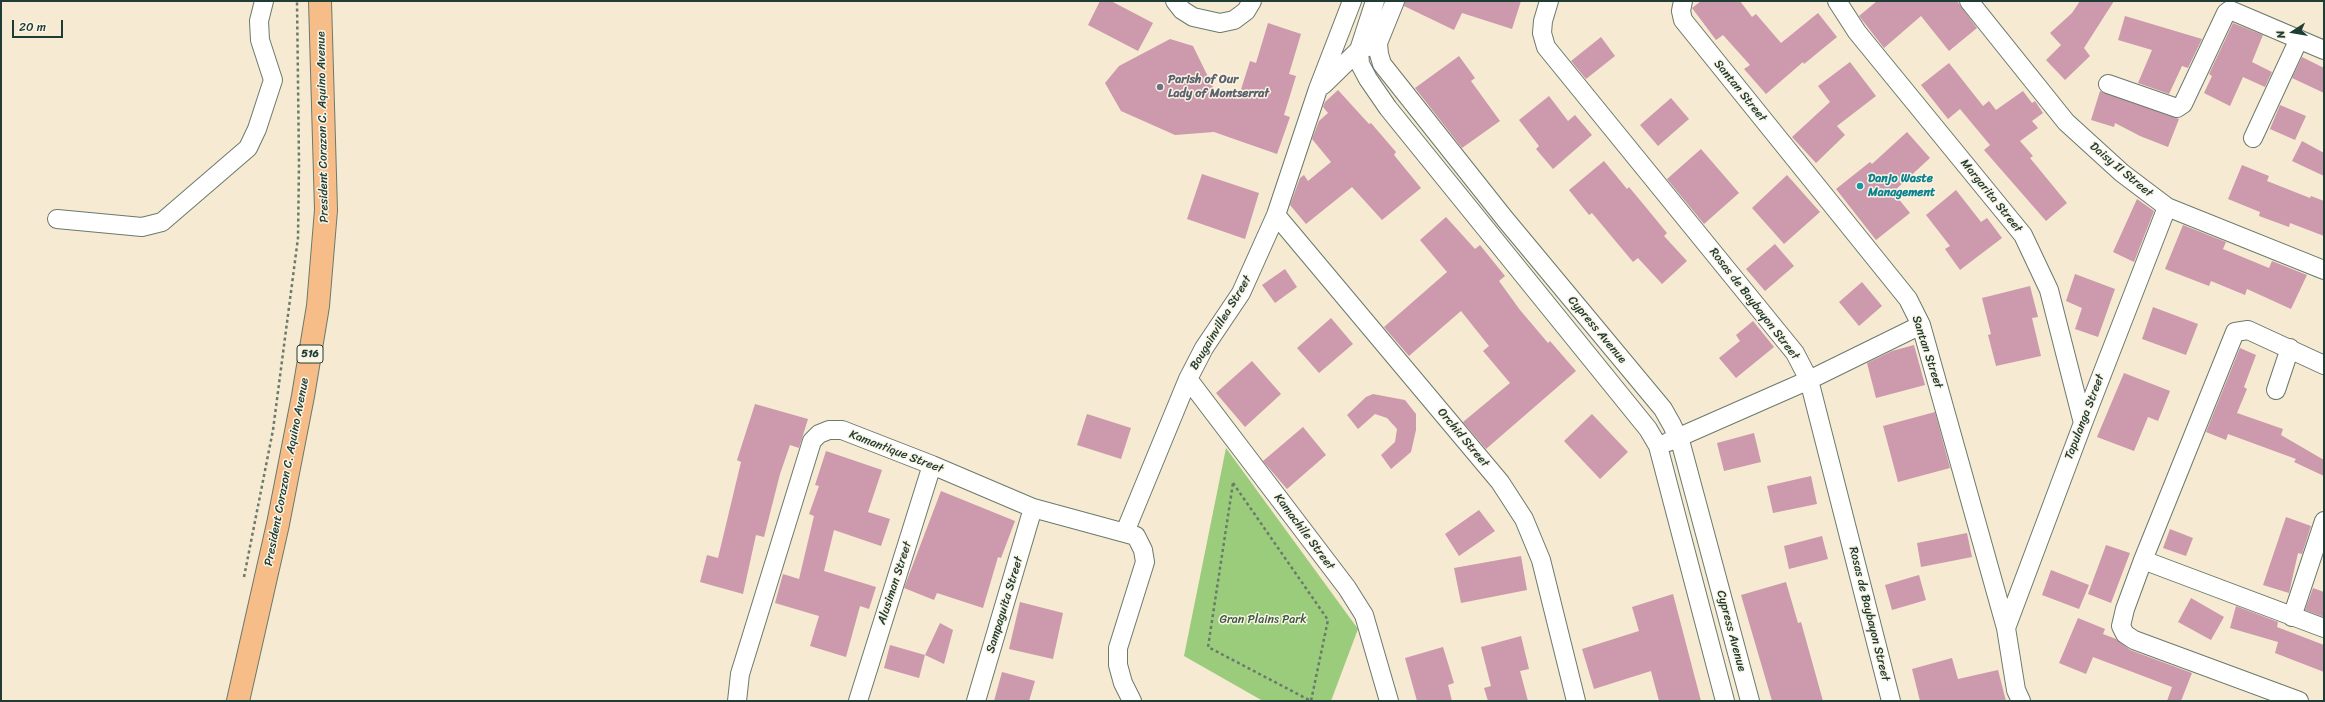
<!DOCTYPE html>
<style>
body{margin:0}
#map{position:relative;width:2325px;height:702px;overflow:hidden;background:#f6ead2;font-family:Sriracha,sans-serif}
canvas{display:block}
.frame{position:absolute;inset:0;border:2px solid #1f3d34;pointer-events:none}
.north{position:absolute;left:2273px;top:12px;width:40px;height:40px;-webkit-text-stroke:3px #fcf5e5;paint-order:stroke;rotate:258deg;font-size:11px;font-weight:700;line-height:16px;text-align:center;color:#1f3d34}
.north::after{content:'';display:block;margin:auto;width:14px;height:18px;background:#1f3d34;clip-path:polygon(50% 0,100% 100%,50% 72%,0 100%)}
.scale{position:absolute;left:12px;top:20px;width:51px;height:18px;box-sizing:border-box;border:2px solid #1f3d34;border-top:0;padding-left:5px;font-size:12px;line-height:14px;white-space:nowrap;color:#1f3d34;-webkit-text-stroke:3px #fcf5e5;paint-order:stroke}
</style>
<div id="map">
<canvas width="2325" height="702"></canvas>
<div class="frame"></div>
<div class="north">N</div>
<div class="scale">20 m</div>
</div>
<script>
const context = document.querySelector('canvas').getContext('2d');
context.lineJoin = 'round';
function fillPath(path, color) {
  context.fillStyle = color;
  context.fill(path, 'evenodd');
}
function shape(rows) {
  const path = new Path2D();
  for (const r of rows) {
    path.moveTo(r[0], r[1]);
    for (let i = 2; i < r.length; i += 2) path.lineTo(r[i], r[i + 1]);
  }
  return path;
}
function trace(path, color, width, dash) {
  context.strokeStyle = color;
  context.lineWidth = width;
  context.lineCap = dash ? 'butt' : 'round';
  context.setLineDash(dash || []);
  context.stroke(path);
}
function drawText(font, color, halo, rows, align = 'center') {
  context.font = font + ' Sriracha,sans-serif';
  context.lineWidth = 3;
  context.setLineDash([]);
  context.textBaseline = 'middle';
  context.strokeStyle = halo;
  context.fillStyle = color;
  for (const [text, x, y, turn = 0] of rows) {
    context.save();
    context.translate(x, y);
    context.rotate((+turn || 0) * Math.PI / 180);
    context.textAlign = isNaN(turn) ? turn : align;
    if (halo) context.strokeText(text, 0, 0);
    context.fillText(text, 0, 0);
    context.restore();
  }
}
fillPath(shape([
 [1226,448,1358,629,1331,701,1263,701,1184,656]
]), '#9bcc7c');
fillPath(shape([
 [1100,1,1111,1,1153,23,1138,51,1088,25],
 [1405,1,1521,1,1512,29,1462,13,1454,30,1404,6],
 [1701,1,1740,1,1752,17,1756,14,1781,43,1818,13,1837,37,1804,64,1803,62,1766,94,1744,69,1750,65,1723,35,1716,40,1692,8],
 [1877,1,1957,1,1977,28,1949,51,1921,16,1884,48,1859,16],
 [2080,1,2114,1,2084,48,2090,56,2065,80,2046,60,2061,45,2050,33,2072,13],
 [2125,16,2202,39,2188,68,2182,66,2169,94,2138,83,2152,50,2118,40],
 [1268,23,1301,34,1289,74,1296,76,1284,115,1290,117,1277,154,1214,132,1175,135,1121,111,1105,83,1119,66,1170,39,1193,46,1215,91,1238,99,1250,61,1256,63],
 [2233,23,2263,35,2252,62,2272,72,2265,87,2243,77,2230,106,2204,93,2212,76,2209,74],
 [1601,37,1615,56,1586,79,1571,61],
 [1459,56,1475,78,1471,81,1500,121,1462,148,1415,88],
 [2302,57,2324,68,2324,93,2292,78],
 [1850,62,1876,96,1837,126,1845,135,1816,163,1792,137,1830,102,1818,86],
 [1949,63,1983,106,1989,101,1996,110,2023,91,2032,103,2035,101,2043,113,2032,121,2038,128,2020,141,2033,156,2030,158,2067,203,2046,221,1984,150,1990,145,1960,109,1948,119,1921,85],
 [1338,90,1369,124,1371,123,1396,152,1394,155,1421,188,1382,220,1352,187,1306,224,1290,205,1300,178,1304,175,1308,181,1331,162,1312,139,1319,121,1328,113,1323,107,1325,102],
 [2100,91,2179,119,2168,147,2140,136,2115,123,2114,127,2091,120],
 [1549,96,1568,121,1575,115,1592,135,1553,169,1536,149,1539,146,1519,120],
 [1671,98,1689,119,1658,146,1640,125],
 [2280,105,2306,116,2295,140,2270,129],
 [1907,132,1930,158,1893,192,1910,213,1876,240,1836,189,1870,162,1872,164],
 [2302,141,2324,153,2324,176,2292,161],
 [1701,149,1739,193,1704,224,1667,179],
 [1604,161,1627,189,1629,187,1644,205,1667,233,1664,236,1687,261,1662,284,1638,258,1633,262,1592,213,1589,215,1569,190],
 [2242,165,2269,176,2267,181,2310,198,2311,196,2324,201,2324,236,2290,223,2289,227,2259,216,2260,212,2228,199],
 [1202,174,1259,193,1245,239,1187,219],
 [1787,175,1820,212,1784,244,1752,208],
 [1956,190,1981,222,1987,218,2002,238,1960,270,1945,249,1950,246,1926,215],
 [2137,199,2154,211,2134,262,2113,252],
 [1446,217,1475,249,1480,245,1505,276,1499,281,1520,310,1548,343,1550,341,1576,371,1486,449,1463,422,1510,383,1483,351,1489,346,1461,311,1409,356,1384,327,1447,272,1420,240],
 [2183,225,2226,242,2223,249,2269,268,2272,261,2307,275,2291,309,2247,289,2245,295,2211,281,2209,286,2165,269],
 [1775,244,1794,266,1765,291,1746,269],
 [1285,269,1297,287,1275,303,1262,285],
 [2075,274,2115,289,2098,337,2075,329,2082,308,2066,301],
 [1862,282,1882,306,1859,326,1839,302],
 [2030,286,2038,317,2032,318,2041,356,1996,366,1988,335,1991,334,1982,298],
 [2153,307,2198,324,2186,355,2142,339],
 [1331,318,1353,344,1319,373,1297,348],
 [1753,321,1774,347,1736,378,1719,358,1740,341,1736,335],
 [1914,345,1925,385,1876,398,1867,363,1892,351],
 [2240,348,2256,355,2244,387,2247,389,2237,413,2283,429,2281,435,2324,460,2324,476,2294,462,2296,459,2228,434,2226,440,2206,432],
 [1252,361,1281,394,1245,427,1216,393],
 [2124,373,2170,391,2158,421,2148,417,2134,451,2097,437],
 [1373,394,1405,400,1416,414,1416,430,1411,452,1391,469,1381,455,1395,442,1397,429,1387,418,1375,414,1358,429,1347,415,1366,397],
 [755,404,808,419,799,448,790,445,780,474,764,537,756,535,743,594,700,582,707,555,718,558,741,462,737,460],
 [1935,412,1950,468,1898,482,1883,426],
 [1087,414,1131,428,1121,459,1077,445],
 [1592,414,1628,452,1600,479,1564,441],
 [1303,427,1326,455,1287,489,1263,461],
 [1754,433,1761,462,1724,471,1717,443],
 [826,451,882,470,868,512,890,519,881,546,834,530,824,571,876,587,869,609,860,606,846,657,810,646,819,616,775,603,783,574,799,579,814,516,809,514,819,486,815,485],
 [1811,476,1817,504,1773,513,1767,486],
 [941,491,1015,521,1001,558,998,557,983,608,937,593,934,600,904,588],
 [1479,510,1495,531,1459,556,1445,534],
 [2286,517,2311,526,2302,554,2298,553,2289,593,2263,585],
 [2170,529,2193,538,2186,556,2163,548],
 [1967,533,1972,557,1921,567,1917,543],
 [1822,536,1828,559,1789,569,1784,546],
 [2106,545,2130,553,2111,603,2088,594],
 [1521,556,1527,590,1461,603,1454,568],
 [2051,570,2089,585,2079,609,2042,595],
 [1919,575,1926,600,1892,610,1885,585],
 [1786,582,1798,623,1801,622,1823,701,1772,701,1741,595],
 [2313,588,2324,592,2324,617,2305,610],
 [1673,594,1701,701,1659,701,1651,671,1594,689,1582,649,1639,631,1632,607],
 [2191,598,2224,617,2211,640,2178,622],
 [1020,602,1063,613,1053,659,1009,649],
 [2236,606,2278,622,2277,627,2324,645,2324,672,2275,653,2278,642,2230,628],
 [2078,618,2105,629,2103,634,2116,639,2130,650,2192,673,2181,701,2167,701,2172,687,2093,657,2086,674,2059,663],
 [940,623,953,630,944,664,925,655],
 [1521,636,1529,669,1520,671,1528,701,1488,701,1484,688,1491,686,1481,647],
 [890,645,925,655,919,678,884,668],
 [1443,647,1454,683,1448,685,1452,701,1417,701,1405,658],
 [1952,658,1958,679,1998,670,2006,701,1920,701,1912,669],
 [1002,672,1035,681,1029,701,994,701]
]), '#cc99ad');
const street = shape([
 [1175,1,1182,10,1193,17,1220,23,1234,20,1246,11,1252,1],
 [1375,1,1359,50,1360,64,1368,79,1388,108,1648,429,1658,446,1725,701],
 [1395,1,1378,43,1379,54,1382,64,1505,219,1663,409,1672,425,1681,444,1750,701],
 [1549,1,1543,21,1542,33,1546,47,1795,353,1809,380,1891,701],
 [1683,1,1681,11,1683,20,1908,299,1921,325,2006,628,2016,690,2021,701],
 [1837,1,1857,32,2023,235,2049,290,2083,423],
 [1969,1,2066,122,2122,173,2167,207,2324,270],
 [2108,84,2177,108,2183,104,2226,13,2230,10,2324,50],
 [1323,85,1359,50,1367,47],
 [2253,138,2299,39],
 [1276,215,1500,482,1524,519,1541,560,1576,701],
 [57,219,142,227,162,222,248,148,257,129,273,80,260,40,259,21,264,1],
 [1188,379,1347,588,1364,615,1389,701],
 [2276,390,2290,348],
 [1668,442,1809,380,1921,325],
 [1125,532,1188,379,1204,348,1241,293,1276,215,1318,89,1352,1],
 [2143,560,2324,628],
 [2292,617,2324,521],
 [2006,628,2083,423,2167,207],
 [737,701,740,674,812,441,819,434,829,430,842,430,932,465,1033,508,1136,536,1143,550,1145,562,1118,648,1118,665,1123,683,1132,701],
 [858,701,932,465],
 [976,701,1033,508],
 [2299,701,2134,640,2125,634,2121,626,2125,609,2143,560,2235,332,2248,330,2324,365]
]);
const primary = shape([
 [238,701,278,524,303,396,318,306,326,210,320,1]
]);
trace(street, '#6a7a6b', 20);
trace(primary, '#6a7a6b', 24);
trace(shape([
 [1233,483,1328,620,1311,701,1208,647,1233,483],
 [244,577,273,430,298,238,299,164,297,1]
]), '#6a7a6b', 2.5, [3, 3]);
trace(street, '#fff', 18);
trace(primary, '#f7bd88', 22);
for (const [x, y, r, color] of [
 [1160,87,4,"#6b7280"],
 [1860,186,4,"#0f9aa8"]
]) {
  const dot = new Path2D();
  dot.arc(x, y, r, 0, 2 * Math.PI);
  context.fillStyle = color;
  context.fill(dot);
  trace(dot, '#fcf5e5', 1.5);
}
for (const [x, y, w] of [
 [310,354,26]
]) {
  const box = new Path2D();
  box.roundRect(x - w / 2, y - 9, w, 18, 3);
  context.fillStyle = '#fcf5e5';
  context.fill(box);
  trace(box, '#1f3d34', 1);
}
drawText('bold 11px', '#1f3d34', null, [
 ["516",310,354]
]);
drawText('bold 12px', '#5b616d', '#fcf5e5', [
 ["Parish of Our",1168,80],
 ["Lady of Montserrat",1168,94]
], 'left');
drawText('12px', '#1f3d34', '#fcf5e5', [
 ["Santan Street",1740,91,51],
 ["President Corazon C. Aquino Avenue",323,127,-91],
 ["Daisy II Street",2121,170,40],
 ["Margarita Street",1991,196,51],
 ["Rosas de Baybayon Street",1754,304,52],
 ["Bougainvillea Street",1221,323,-59],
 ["Cypress Avenue",1597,330,50],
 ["Santan Street",1927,352,72],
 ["Tapulanga Street",2085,417,-69],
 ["Orchid Street",1463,438,50],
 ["Kamantique Street",896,452,21],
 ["President Corazon C. Aquino Avenue",287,472,-79],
 ["Kamachile Street",1304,532,53],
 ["Alusiman Street",895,583,-72],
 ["Sampaguita Street",1005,605,-73],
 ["Rosas de Baybayon Street",1869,614,76],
 ["Cypress Avenue",1731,631,75]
]);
drawText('bold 12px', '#0d838f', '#fcf5e5', [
 ["Danjo Waste",1868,179],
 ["Management",1868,193]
], 'left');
drawText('12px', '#385a42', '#fcf5e5', [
 ["Gran Plains Park",1263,620]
]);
</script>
